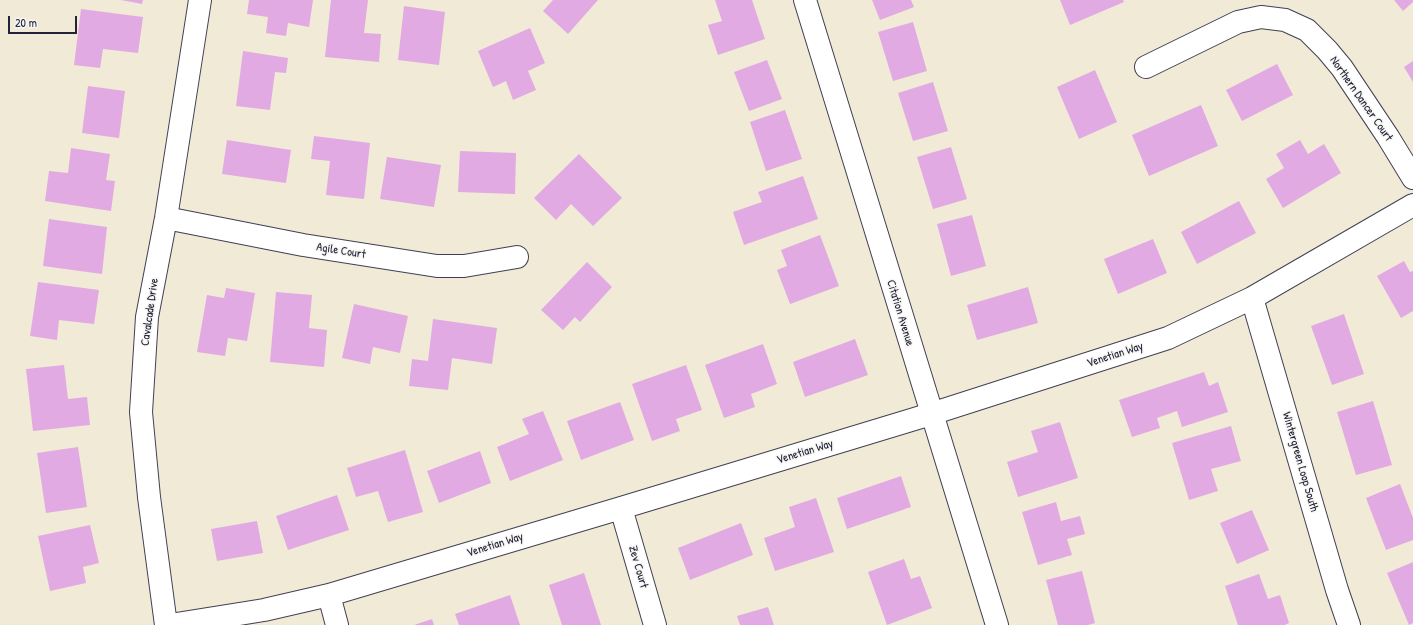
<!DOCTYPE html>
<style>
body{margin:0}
#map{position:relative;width:1413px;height:625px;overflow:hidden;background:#f1ead7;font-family:"Patrick Hand",sans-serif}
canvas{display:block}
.scale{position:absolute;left:8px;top:16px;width:69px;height:18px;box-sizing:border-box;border:2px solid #22223b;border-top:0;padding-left:5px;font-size:12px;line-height:14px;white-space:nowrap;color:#22223b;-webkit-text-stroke:3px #f6f6f2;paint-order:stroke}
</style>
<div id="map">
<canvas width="1413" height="625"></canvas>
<div class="scale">20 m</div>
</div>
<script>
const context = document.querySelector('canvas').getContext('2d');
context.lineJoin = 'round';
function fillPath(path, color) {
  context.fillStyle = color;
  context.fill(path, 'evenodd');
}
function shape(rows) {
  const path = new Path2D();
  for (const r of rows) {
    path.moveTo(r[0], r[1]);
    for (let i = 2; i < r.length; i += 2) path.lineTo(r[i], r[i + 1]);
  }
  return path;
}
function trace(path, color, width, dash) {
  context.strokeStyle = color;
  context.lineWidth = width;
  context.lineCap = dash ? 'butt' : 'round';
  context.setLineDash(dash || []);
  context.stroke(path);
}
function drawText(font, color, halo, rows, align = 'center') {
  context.font = font + ' "Patrick Hand",sans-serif';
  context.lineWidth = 3;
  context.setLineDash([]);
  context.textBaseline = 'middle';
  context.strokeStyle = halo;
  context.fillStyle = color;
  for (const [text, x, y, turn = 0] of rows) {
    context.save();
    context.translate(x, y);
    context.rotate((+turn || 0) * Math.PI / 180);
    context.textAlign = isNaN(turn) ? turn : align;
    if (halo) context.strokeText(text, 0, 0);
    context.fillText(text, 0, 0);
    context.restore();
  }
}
fillPath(shape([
 [121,0,143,0,142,4],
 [249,0,313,0,309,27,288,23,286,36,266,33,268,17,247,14],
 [331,0,368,0,364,33,381,34,379,62,325,57],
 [553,0,598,0,568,34,543,11],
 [715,0,752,0,765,39,718,55,708,25,722,21],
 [872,0,911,0,914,7,880,20],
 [1060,0,1123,0,1124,2,1070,25],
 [1394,0,1413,0,1413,2,1403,11],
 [404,6,445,12,439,65,398,60],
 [81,9,143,17,138,53,103,49,100,68,74,65],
 [913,22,927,71,893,81,878,32],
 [530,28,545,63,528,71,536,90,513,100,506,81,493,87,478,51],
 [243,51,288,58,286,73,275,72,270,110,236,106],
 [767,60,782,99,749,111,734,72],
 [1413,61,1413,82,1404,67],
 [1277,64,1293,95,1242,121,1226,90],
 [1095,70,1117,122,1079,139,1057,87],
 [933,82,948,131,913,141,898,93],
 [88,86,125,91,119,138,82,133],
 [1201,105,1218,146,1149,176,1132,135],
 [785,110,802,159,766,171,750,122],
 [314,136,370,143,364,199,326,195,330,161,311,159],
 [227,140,291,150,286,183,222,174],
 [1300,140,1308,154,1324,144,1341,173,1283,208,1266,179,1284,168,1276,154],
 [951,147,967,199,933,209,917,157],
 [71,148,110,154,106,180,115,181,111,211,45,201,49,171,68,173],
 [460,151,516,153,515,194,458,192],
 [579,154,622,198,593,226,571,204,556,220,534,198],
 [387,157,441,165,434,207,380,199],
 [803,176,818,219,744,245,733,212,762,202,758,192],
 [1239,201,1256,233,1197,264,1181,232],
 [972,215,986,266,951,276,937,224],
 [49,219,107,227,102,274,43,266],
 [820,235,839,286,790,304,777,270,787,266,781,250],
 [1153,239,1167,273,1118,294,1104,259],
 [1404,261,1410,272,1413,271,1413,311,1401,318,1377,276],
 [587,262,612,287,580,322,575,317,563,330,541,310],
 [38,282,99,290,94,324,59,320,57,340,30,336],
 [1028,287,1038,323,977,340,967,305],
 [226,288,255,293,247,341,228,338,225,356,197,352,207,295,224,298],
 [276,292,312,295,309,328,327,330,324,367,270,362],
 [354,304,408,316,400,353,373,347,370,364,342,358],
 [1344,314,1364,374,1332,385,1311,326],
 [433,319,497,328,492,364,452,358,448,390,409,386,412,359,428,361],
 [855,339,868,375,805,397,793,362],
 [763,344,777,384,751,394,755,407,724,418,705,365],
 [64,365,68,399,87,397,90,425,33,431,26,369],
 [686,365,702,410,676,419,680,431,652,441,632,384],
 [1204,372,1209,386,1218,382,1228,412,1182,427,1177,411,1157,418,1160,428,1132,437,1119,400],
 [1373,401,1392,465,1356,475,1337,412],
 [620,402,634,440,581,460,567,421],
 [543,411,563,460,510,481,497,447,529,434,522,419],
 [1060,422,1078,478,1018,497,1007,462,1038,452,1031,431],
 [1231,426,1241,461,1211,469,1218,491,1189,500,1172,443],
 [78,447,87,507,46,513,37,453],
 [405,450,423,512,388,522,378,491,356,497,347,468],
 [480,451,491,483,439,503,427,471],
 [901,476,911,507,847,529,837,498],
 [1400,484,1413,518,1413,540,1386,550,1366,498],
 [337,495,349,530,288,550,276,516],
 [816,498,834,552,775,571,764,538,795,527,789,507],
 [1056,502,1061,521,1080,516,1085,534,1067,539,1072,555,1038,565,1022,512],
 [1252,510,1269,550,1237,564,1220,523],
 [257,521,263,553,217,561,211,529],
 [741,523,753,555,690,580,678,548],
 [90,525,99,563,83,567,86,583,50,591,38,536],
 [904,559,911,579,920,576,932,608,887,625,868,572],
 [1413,562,1413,623,1409,625,1387,573],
 [1082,571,1095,623,1088,625,1058,625,1046,580],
 [584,573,601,625,562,625,549,585],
 [1259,574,1268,599,1280,595,1289,623,1285,625,1238,625,1225,586],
 [510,595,520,625,459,625,455,614],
 [768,607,774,625,740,625,737,616],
 [432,619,434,625,414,625]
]), '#e2aae2');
const minor = shape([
 [805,0,997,625],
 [1146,67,1238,22,1261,17,1285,20,1307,30,1327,50,1342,68,1388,137,1413,178],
 [166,218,303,245,437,266,464,266,517,257],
 [1252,298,1337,590,1349,625],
 [621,508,655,625],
 [329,595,337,625],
 [166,625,149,497,141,412,147,317,166,218,200,0],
 [170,625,264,610,329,595,621,508,931,414,1168,338,1252,298,1413,205]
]);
trace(minor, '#414052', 24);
trace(minor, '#fff', 22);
drawText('12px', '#22223b', '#f6f6f2', [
 ["Northern Dancer Court",1361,99,55],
 ["Agile Court",341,251,9],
 ["Cavalcade Drive",150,312,-82],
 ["Citation Avenue",900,313,73],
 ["Venetian Way",1115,355,-18],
 ["Venetian Way",805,452,-17],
 ["Wintergreen Loop South",1300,462,74],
 ["Venetian Way",495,545,-17],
 ["Zev Court",638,567,74]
]);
</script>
